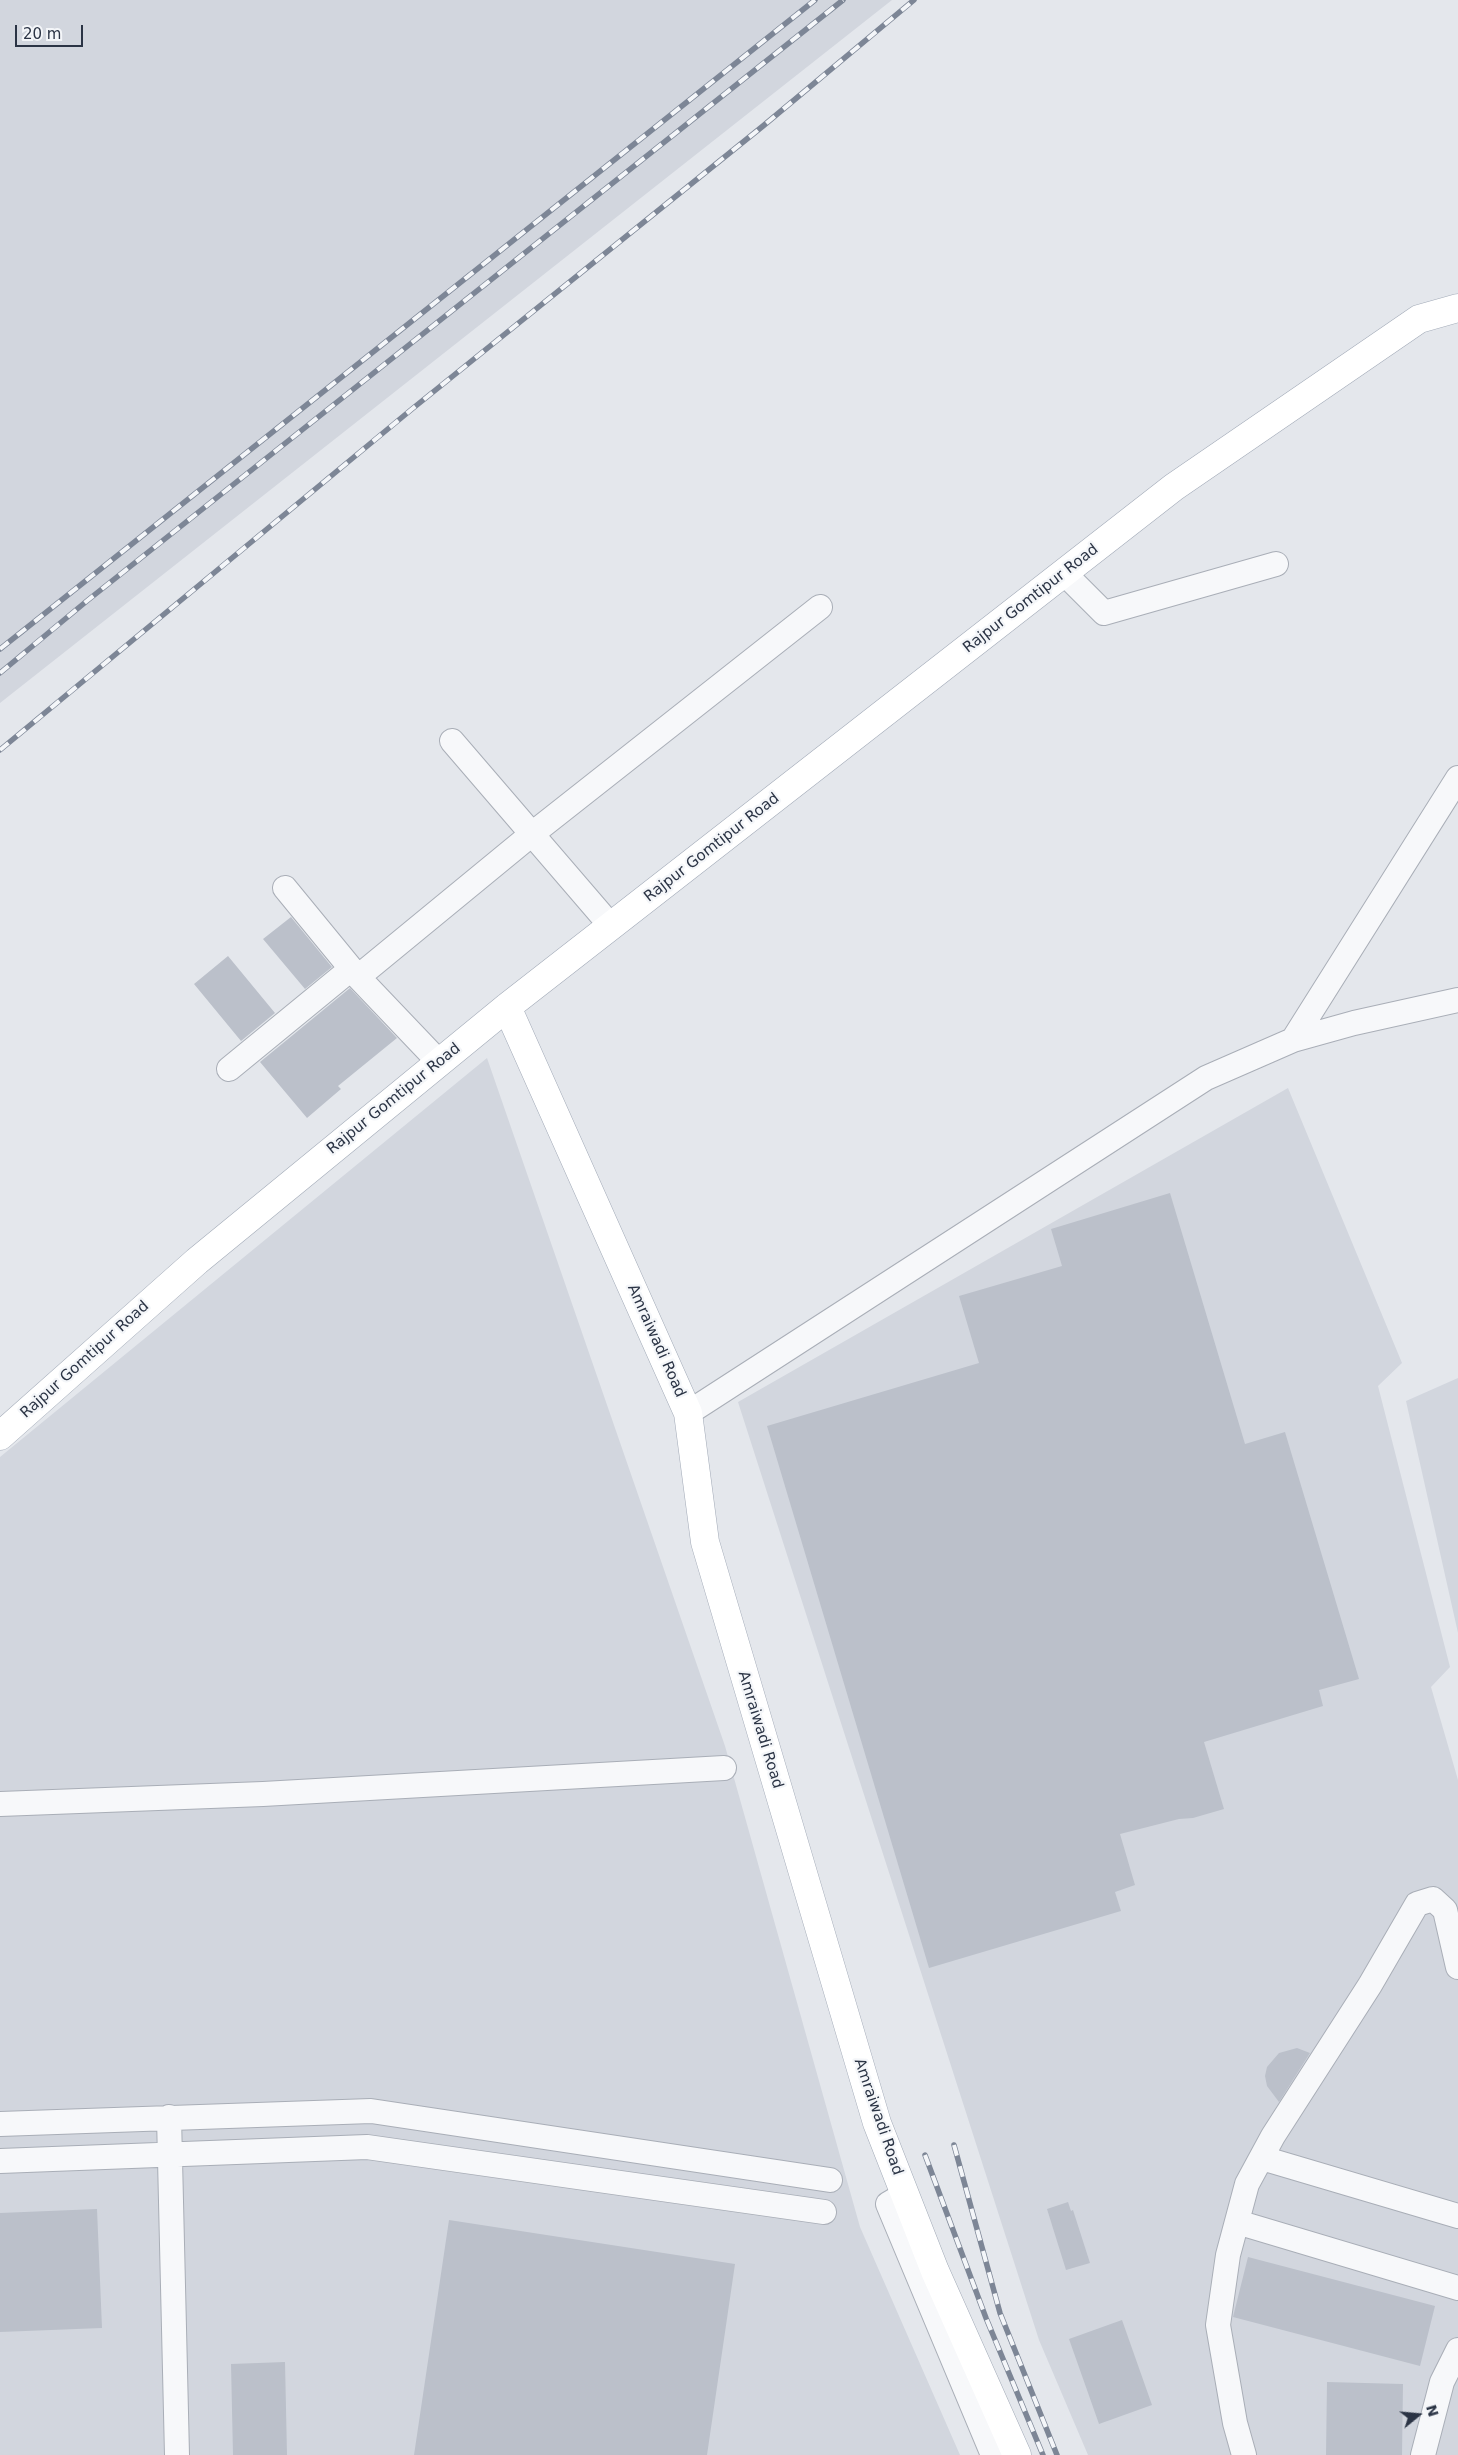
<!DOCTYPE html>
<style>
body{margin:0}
#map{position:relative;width:1458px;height:2455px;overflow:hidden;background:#e4e7ec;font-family:"DejaVu Sans",sans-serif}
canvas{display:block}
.north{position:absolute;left:1393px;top:2390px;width:50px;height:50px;-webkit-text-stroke:4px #f4f6f9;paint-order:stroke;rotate:73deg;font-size:14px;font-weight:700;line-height:20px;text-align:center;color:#2b3445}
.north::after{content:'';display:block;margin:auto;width:18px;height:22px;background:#2b3445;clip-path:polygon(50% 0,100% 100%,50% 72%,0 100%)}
.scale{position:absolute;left:15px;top:25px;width:68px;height:22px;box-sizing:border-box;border:2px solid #2b3445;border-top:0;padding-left:6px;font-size:15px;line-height:18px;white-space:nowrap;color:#2b3445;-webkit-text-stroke:4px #f4f6f9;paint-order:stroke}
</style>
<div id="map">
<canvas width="1458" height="2455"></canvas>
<div class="north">N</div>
<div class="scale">20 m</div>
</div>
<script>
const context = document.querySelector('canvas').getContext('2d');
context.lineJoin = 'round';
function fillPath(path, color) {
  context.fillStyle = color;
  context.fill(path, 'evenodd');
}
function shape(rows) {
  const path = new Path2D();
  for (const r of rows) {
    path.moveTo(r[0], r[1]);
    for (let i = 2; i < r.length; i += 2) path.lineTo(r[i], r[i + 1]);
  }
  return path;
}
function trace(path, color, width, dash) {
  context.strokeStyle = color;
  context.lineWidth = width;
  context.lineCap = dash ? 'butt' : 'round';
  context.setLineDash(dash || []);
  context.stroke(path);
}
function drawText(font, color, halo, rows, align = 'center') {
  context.font = font + ' "DejaVu Sans",sans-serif';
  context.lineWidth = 4.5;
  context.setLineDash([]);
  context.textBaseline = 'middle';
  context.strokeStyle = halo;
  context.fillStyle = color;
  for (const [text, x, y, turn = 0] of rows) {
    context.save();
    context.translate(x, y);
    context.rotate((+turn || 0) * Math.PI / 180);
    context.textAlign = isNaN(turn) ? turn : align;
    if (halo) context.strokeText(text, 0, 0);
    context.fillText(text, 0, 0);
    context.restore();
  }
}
fillPath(shape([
 [0,0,892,0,0,703],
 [487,1058,725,1746,860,2227,960,2455,0,2455,0,1457],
 [1288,1088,1402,1363,1378,1386,1450,1667,1431,1687,1458,1780,1458,2455,1088,2455,1039,2340,738,1402],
 [1458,1378,1458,1633,1406,1401]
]), '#d2d6de');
fillPath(shape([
 [291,917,332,967,305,989,263,939],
 [228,956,275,1013,241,1041,194,984],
 [350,988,397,1038,338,1086,341,1089,307,1118,260,1062],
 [1170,1193,1245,1444,1285,1432,1359,1679,1319,1690,1323,1706,1204,1742,1224,1809,1193,1818,1179,1819,1120,1834,1135,1885,1115,1892,1121,1911,929,1968,767,1426,979,1363,959,1296,1062,1266,1051,1229],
 [1297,2048,1310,2053,1279,2102,1267,2086,1265,2076,1267,2067,1279,2053],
 [1068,2202,1071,2211,1073,2210,1090,2263,1066,2270,1047,2209],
 [97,2209,102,2328,0,2332,0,2213],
 [449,2220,735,2264,707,2455,414,2455],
 [1248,2257,1435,2306,1420,2366,1233,2317],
 [1122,2320,1152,2405,1099,2424,1069,2339],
 [285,2362,287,2455,233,2455,231,2364],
 [1327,2382,1403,2384,1402,2455,1326,2455]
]), '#bbc0ca');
const minor = shape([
 [1064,573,1104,613,1276,564],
 [452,741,611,926],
 [285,888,358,977],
 [1293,1040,1458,778],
 [439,1062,358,977,532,834,820,607],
 [229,1069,351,969],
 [688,1413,1206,1078,1293,1040,1354,1023,1458,1000],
 [0,1804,263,1794,724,1768],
 [169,2117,177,2455],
 [0,2124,371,2111,830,2180],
 [1262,2158,1458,2216],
 [0,2161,367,2147,824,2212],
 [905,2194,888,2204,993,2455],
 [1237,2222,1458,2288],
 [1244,2455,1235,2423,1218,2325,1228,2255,1247,2184,1273,2136,1370,1985,1417,1904,1433,1899,1445,1910,1458,1967],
 [1423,2455,1442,2382,1458,2350]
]);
const major = shape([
 [507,1007,688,1413,705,1542,877,2123,935,2271,1017,2455],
 [0,1436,197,1261,507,1007,1174,487,1419,319,1458,308]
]);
trace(minor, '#a9aeb7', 26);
trace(major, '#a3abb8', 29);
trace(minor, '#f7f8fa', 24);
trace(major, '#fff', 28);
const rail = shape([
 [0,649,815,0],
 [0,673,88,600,843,0],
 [0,750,412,409,763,126,914,0],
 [954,2145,1000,2313,1057,2455],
 [925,2155,986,2318,1043,2455]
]);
trace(rail, '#7d8696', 5.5);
trace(rail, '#f4f6f9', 4, [11]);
drawText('15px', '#2b3445', '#f4f6f9', [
 ["Rajpur Gomtipur Road",1031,599,-38],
 ["Rajpur Gomtipur Road",712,848,-38],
 ["Rajpur Gomtipur Road",394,1099,-39],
 ["Amraiwadi Road",656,1341,66],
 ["Rajpur Gomtipur Road",85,1360,-42],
 ["Amraiwadi Road",760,1730,73],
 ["Amraiwadi Road",878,2117,71]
]);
</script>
